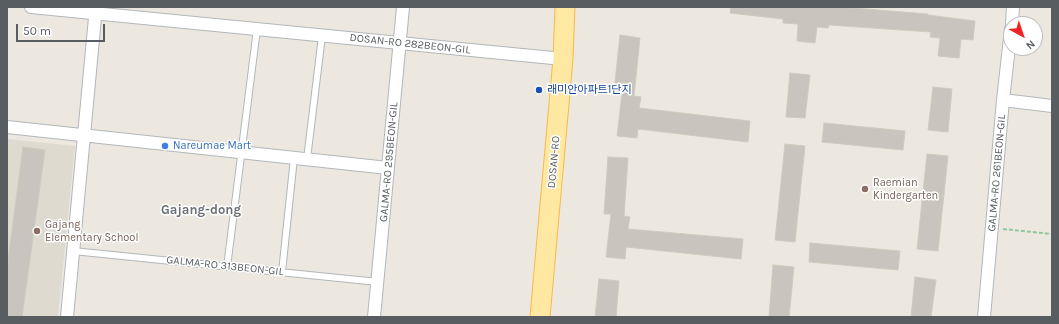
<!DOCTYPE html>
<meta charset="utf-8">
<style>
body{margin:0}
#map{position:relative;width:1059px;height:324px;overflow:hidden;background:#ece8df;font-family:Karla,sans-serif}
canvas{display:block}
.frame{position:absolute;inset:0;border:8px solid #585d61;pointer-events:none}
.north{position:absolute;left:1003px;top:16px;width:40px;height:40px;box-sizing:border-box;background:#fff;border:1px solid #bcbec0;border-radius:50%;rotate:140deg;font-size:11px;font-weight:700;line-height:16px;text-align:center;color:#585d61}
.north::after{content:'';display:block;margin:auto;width:14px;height:18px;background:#f12022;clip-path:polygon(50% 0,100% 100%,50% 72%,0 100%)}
.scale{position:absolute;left:16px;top:24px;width:89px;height:18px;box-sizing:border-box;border:2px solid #585d61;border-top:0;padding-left:5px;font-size:12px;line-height:14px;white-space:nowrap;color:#585d61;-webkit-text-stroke:3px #fff;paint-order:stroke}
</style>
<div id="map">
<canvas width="1059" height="324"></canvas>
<div class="frame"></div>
<div class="north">N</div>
<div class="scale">50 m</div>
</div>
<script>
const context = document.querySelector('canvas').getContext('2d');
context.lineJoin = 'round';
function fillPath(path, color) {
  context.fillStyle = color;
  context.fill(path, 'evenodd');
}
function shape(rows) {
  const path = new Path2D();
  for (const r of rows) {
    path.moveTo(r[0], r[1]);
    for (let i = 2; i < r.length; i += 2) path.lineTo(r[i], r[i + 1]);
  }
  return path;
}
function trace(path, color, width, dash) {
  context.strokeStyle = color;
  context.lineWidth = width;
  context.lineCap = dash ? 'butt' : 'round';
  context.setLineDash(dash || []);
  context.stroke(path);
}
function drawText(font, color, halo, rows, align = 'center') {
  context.font = font + ' Karla,"Noto Sans KR",sans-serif';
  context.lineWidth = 3;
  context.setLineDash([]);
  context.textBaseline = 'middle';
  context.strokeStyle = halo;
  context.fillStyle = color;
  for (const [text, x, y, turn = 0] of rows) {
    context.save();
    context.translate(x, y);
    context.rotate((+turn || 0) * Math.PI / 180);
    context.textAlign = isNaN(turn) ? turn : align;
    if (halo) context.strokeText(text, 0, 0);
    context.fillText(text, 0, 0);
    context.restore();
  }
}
fillPath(shape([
 [7,139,75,146,58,317,7,317]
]), '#dedad0');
const building = shape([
 [731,7,840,7,928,14,928,15,975,21,973,40,961,39,959,58,938,56,940,38,930,37,931,32,829,25,828,28,817,27,815,43,797,41,798,24,783,23,783,19,730,13,731,7],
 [620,35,640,38,634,96,641,97,639,108,750,121,748,142,638,129,637,138,617,136,622,93,614,92,620,35],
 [790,73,810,75,805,118,786,117,790,73],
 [933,87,952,89,948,132,928,130,933,87],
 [824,123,905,131,903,150,822,142,824,123],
 [785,144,805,146,795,242,775,240,785,144],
 [23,147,45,150,22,317,7,317,7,268,23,147],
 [927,154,948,156,938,251,917,249,927,154],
 [608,157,628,158,624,216,630,217,628,229,743,239,741,259,626,247,625,259,606,257,611,214,604,214,608,157],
 [810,243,900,251,898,270,809,262,810,243],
 [773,265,794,267,789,317,769,317,773,265],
 [915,277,936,280,931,317,911,317,915,277],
 [599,279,619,281,616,317,595,317,599,279]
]);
fillPath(building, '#c9c5be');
trace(building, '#d1c9bd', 1);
const lane = shape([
 [307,159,322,36],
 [73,251,378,282],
 [227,267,257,29],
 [282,272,294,158]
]);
const street = shape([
 [31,7,563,59],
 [1012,24,1013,7],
 [1003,100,1052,106],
 [7,127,388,168],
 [67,317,96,7],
 [374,317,403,7],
 [984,317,1003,100,1011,29]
]);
const primary = shape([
 [540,317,563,59,565,7]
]);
trace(lane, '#b2b7bb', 8);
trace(street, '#b2b7bb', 14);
trace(primary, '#f8b94c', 21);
trace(shape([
 [1003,229,1052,234]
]), '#92c79c', 2, [4, 2]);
trace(lane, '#fff', 6);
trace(street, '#fff', 12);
trace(primary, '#ffe8a1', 19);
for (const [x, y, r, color] of [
 [539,90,4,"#1a4fb4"],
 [165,146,4,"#3f7fe0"],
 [865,189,4,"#8d6e63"],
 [37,231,4,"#8d6e63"]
]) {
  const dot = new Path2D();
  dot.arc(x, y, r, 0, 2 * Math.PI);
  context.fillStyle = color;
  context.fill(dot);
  trace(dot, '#fff', 1.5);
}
drawText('11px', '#585d61', '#fff', [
 ["DOSAN-RO 282BEON-GIL",410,44,6],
 ["GALMA-RO 295BEON-GIL",389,162,-85],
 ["DOSAN-RO",554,162,-85],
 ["GALMA-RO 261BEON-GIL",997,173,-85],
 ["GALMA-RO 313BEON-GIL",225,266,6]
]);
drawText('11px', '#164399', '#fff', [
 ["래미안아파트1단지",547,90]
], 'left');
drawText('11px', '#366cbe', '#fff', [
 ["Nareumae Mart",173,146]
], 'left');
drawText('11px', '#785e54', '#fff', [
 ["Raemian",873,183],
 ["Kindergarten",873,196],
 ["Gajang",45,225],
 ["Elementary School",45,238]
], 'left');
drawText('bold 13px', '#696f73', '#fff', [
 ["Gajang-dong",201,210]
]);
</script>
